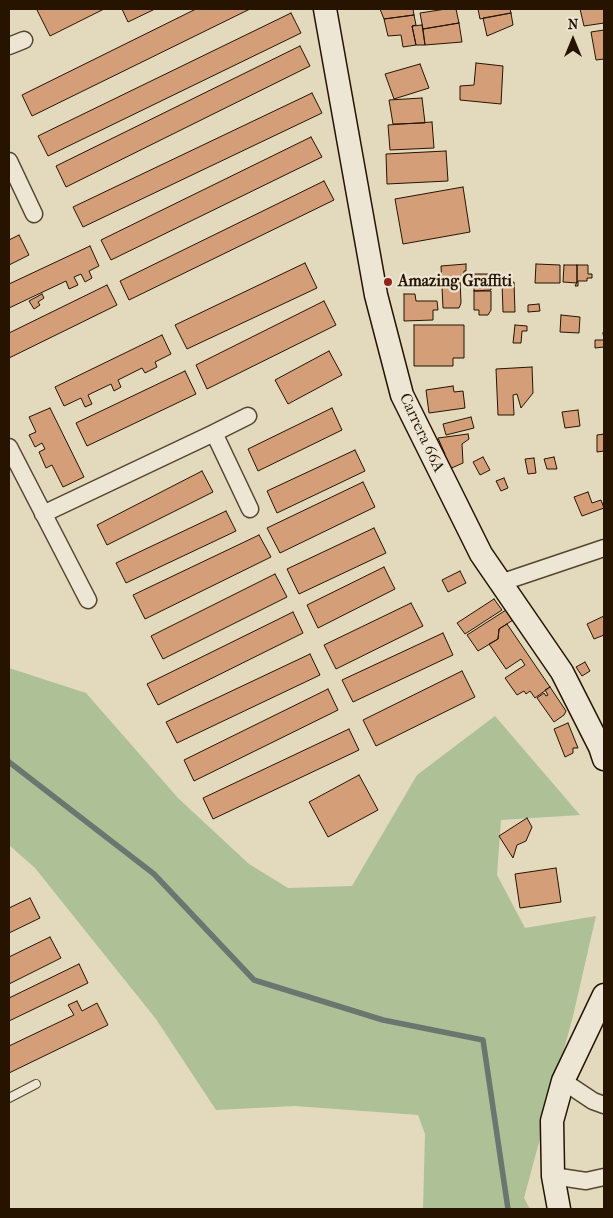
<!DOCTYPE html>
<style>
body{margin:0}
#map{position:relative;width:613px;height:1218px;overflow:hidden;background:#e3d9bd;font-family:"IM FELL French Canon",serif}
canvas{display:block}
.frame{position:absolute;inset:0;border:10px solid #271400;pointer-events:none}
.north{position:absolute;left:548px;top:15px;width:50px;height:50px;-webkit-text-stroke:4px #ede6d4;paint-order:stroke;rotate:0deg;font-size:14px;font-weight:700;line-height:20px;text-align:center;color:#271400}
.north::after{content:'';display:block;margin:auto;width:18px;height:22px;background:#271400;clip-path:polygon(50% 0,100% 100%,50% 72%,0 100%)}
</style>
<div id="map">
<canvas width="613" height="1218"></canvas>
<div class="frame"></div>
<div class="north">N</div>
</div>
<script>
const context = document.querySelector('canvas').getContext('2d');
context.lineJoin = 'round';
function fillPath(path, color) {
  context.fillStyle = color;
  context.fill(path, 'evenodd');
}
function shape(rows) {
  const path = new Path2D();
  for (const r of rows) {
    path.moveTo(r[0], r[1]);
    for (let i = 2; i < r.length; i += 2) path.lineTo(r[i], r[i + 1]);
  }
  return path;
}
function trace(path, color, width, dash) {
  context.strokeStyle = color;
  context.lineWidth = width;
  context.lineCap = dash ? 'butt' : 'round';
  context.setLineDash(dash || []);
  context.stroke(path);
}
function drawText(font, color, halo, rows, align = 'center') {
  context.font = font + ' "IM FELL French Canon",serif';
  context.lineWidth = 4.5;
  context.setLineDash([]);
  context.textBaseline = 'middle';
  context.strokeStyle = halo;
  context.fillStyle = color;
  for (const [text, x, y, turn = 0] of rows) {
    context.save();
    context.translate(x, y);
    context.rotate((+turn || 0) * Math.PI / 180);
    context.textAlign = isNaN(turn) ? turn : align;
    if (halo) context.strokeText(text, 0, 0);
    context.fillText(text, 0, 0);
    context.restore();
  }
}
fillPath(shape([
 [9,668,86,693,178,798,249,864,288,888,352,886,417,775,495,716,580,815,501,820,497,875,525,928,596,916,573,1016,524,1198,530,1209,423,1209,425,1134,418,1115,295,1106,216,1110,156,1019,35,868,9,845]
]), '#adc096');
trace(shape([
 [9,762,154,874,254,980,383,1020,483,1040,508,1209]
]), '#6c7671', 5.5);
const building = shape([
 [39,9,104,9,50,36,37,10,39,9],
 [122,9,155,9,128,22,122,9],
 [196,9,250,9,32,116,22,95,196,9],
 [380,9,413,9,414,15,384,19,380,9],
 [446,9,456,9,459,23,423,29,420,13,446,9],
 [478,9,510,9,511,13,480,19,478,9],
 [580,9,604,9,604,23,584,26,580,9],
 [291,13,301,33,48,156,38,136,291,13],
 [511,13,513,25,487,36,483,18,511,13],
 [414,15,416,25,412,26,416,45,403,47,401,35,388,36,384,19,414,15],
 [459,23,462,42,425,45,423,29,459,23],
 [422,25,425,45,416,45,412,26,422,25],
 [604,30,604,59,596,60,591,32,604,30],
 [300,46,310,66,66,187,56,166,300,46],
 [476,63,503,66,501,104,460,100,460,86,474,85,476,63],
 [420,64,429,88,394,99,385,74,420,64],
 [312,93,322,113,83,227,73,207,312,93],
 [422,98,425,123,393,124,389,100,422,98],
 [432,122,434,148,390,150,388,125,432,122],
 [311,137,322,157,111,260,101,240,311,137],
 [446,151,448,181,387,184,386,154,446,151],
 [324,181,334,200,129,300,120,281,324,181],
 [463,187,470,232,403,244,395,199,463,187],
 [19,235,29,255,9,265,9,240,19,235],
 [90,246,99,266,89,271,92,278,85,282,81,274,74,277,78,285,69,289,66,281,9,308,9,284,90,246],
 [305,263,317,288,187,349,175,325,305,263],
 [466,264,466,271,464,271,464,279,460,279,461,303,459,308,443,308,441,266,466,264],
 [536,264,560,265,560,283,535,283,536,264],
 [564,265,577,265,577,283,563,282,564,265],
 [577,265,588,265,588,274,592,274,592,278,587,278,587,281,578,281,578,286,575,286,577,282,577,265],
 [474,274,491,274,491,290,474,291,474,274],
 [502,282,514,282,515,312,503,312,502,282],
 [107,285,117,305,9,358,9,333,107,285],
 [474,291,491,291,491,310,488,315,479,315,479,310,474,310,474,291],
 [42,294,44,298,38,302,40,305,34,309,29,301,42,294],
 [404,294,415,294,416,301,437,301,438,310,433,310,433,320,404,321,404,294],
 [324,301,336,325,207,389,196,365,324,301],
 [539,304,540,311,528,312,528,305,539,304],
 [561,315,580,317,579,333,560,332,561,315],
 [414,325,464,325,464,358,453,358,453,366,414,366,414,325],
 [515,325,527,326,527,331,522,331,521,343,513,343,515,325],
 [603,333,604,333,604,347,595,348,595,340,604,340,603,333],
 [162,335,171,354,155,362,157,367,145,373,142,368,118,380,121,387,114,391,111,384,88,395,92,404,85,407,81,398,64,406,55,387,162,335],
 [329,351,342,375,288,404,275,380,329,351],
 [532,367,533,393,521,408,517,394,513,395,514,415,498,415,496,369,532,367],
 [185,371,196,394,87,446,76,423,185,371],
 [453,386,454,392,463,391,465,408,429,413,426,390,453,386],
 [50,408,84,477,63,487,52,465,46,468,39,452,45,449,42,443,35,447,29,435,36,432,29,417,50,408],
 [332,408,342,430,258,471,248,449,332,408],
 [578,410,580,426,565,428,562,412,578,410],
 [471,417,474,428,446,435,443,424,471,417],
 [468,434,469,439,462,444,463,463,447,470,441,456,445,454,438,438,468,434],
 [604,434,604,451,597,452,597,435,604,434],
 [355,450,365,471,277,513,267,491,355,450],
 [483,457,490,470,480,475,473,462,483,457],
 [554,457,557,469,547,469,544,459,554,457],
 [534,458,536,473,528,474,525,459,534,458],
 [202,471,213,492,107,545,97,525,202,471],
 [504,478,508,488,501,491,496,481,504,478],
 [363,482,375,507,280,553,267,528,363,482],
 [588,492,592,503,601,500,604,508,582,516,574,497,588,492],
 [226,511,236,531,126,583,116,563,226,511],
 [374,528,386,553,299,594,287,569,374,528],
 [259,535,271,557,145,619,133,595,259,535],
 [384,567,395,589,318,628,307,605,384,567],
 [460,571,466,583,448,592,442,580,460,571],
 [275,574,287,597,163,659,151,636,275,574],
 [494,599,502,610,465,634,457,623,494,599],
 [411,603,423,626,336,669,324,645,411,603],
 [506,610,513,620,499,629,498,639,478,651,467,635,506,610],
 [293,612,303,633,158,705,147,684,293,612],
 [604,616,604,635,594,639,587,624,604,616],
 [507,624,550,687,535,698,530,691,526,694,524,691,517,695,505,678,525,665,521,659,506,669,489,644,498,639,499,629,507,624],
 [443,633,453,655,353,702,342,680,443,633],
 [310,654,320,675,177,743,166,722,310,654],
 [585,662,590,671,582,676,576,667,585,662],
 [462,671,475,697,376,746,363,720,462,671],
 [550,687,566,711,564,715,554,722,537,698,544,693,546,696,548,695,545,690,550,687],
 [328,689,338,710,194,781,184,760,328,689],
 [568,723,578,748,573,748,573,753,565,757,554,729,568,723],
 [349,729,359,750,213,819,203,798,349,729],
 [359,775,378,810,328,837,309,802,359,775],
 [527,818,532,827,526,841,517,845,513,858,499,836,527,818],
 [556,868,561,902,520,908,515,874,556,868],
 [30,898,40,918,9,933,9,908,30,898],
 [50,937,61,958,9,984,9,957,50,937],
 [79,964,88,983,9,1021,9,998,79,964],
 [77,1001,82,1011,97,1003,108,1025,9,1073,9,1046,74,1015,68,1005,77,1001]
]);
fillPath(building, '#d49e79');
trace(building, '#271400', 1);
const lane = shape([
 [9,1098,36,1084]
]);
const street = shape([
 [9,46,24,40],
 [9,161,34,214],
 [214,433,248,416],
 [9,447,88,600],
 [43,514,214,433,250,509],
 [500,583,604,548],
 [563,1081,593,1101,604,1105],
 [553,1176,586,1181,604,1177]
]);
const secondary = shape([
 [325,9,376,295,402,395,481,554,562,672,600,747,604,759],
 [559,1209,553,1176,552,1121,563,1081,604,995]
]);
trace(lane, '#56452f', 10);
trace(street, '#56452f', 19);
trace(secondary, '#271400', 25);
trace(lane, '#ede6d4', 8);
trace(street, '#ede6d4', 16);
trace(secondary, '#ede6d4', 22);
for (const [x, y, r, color] of [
 [388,282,5,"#8f2418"]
]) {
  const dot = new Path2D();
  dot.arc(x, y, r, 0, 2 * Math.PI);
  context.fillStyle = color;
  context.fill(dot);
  trace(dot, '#ede6d4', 2);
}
drawText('bold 16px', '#271400', '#ede6d4', [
 ["Amazing Graffiti",398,282]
], 'left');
drawText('16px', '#271400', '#ede6d4', [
 ["Carrera 66A",421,433,65]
]);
</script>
